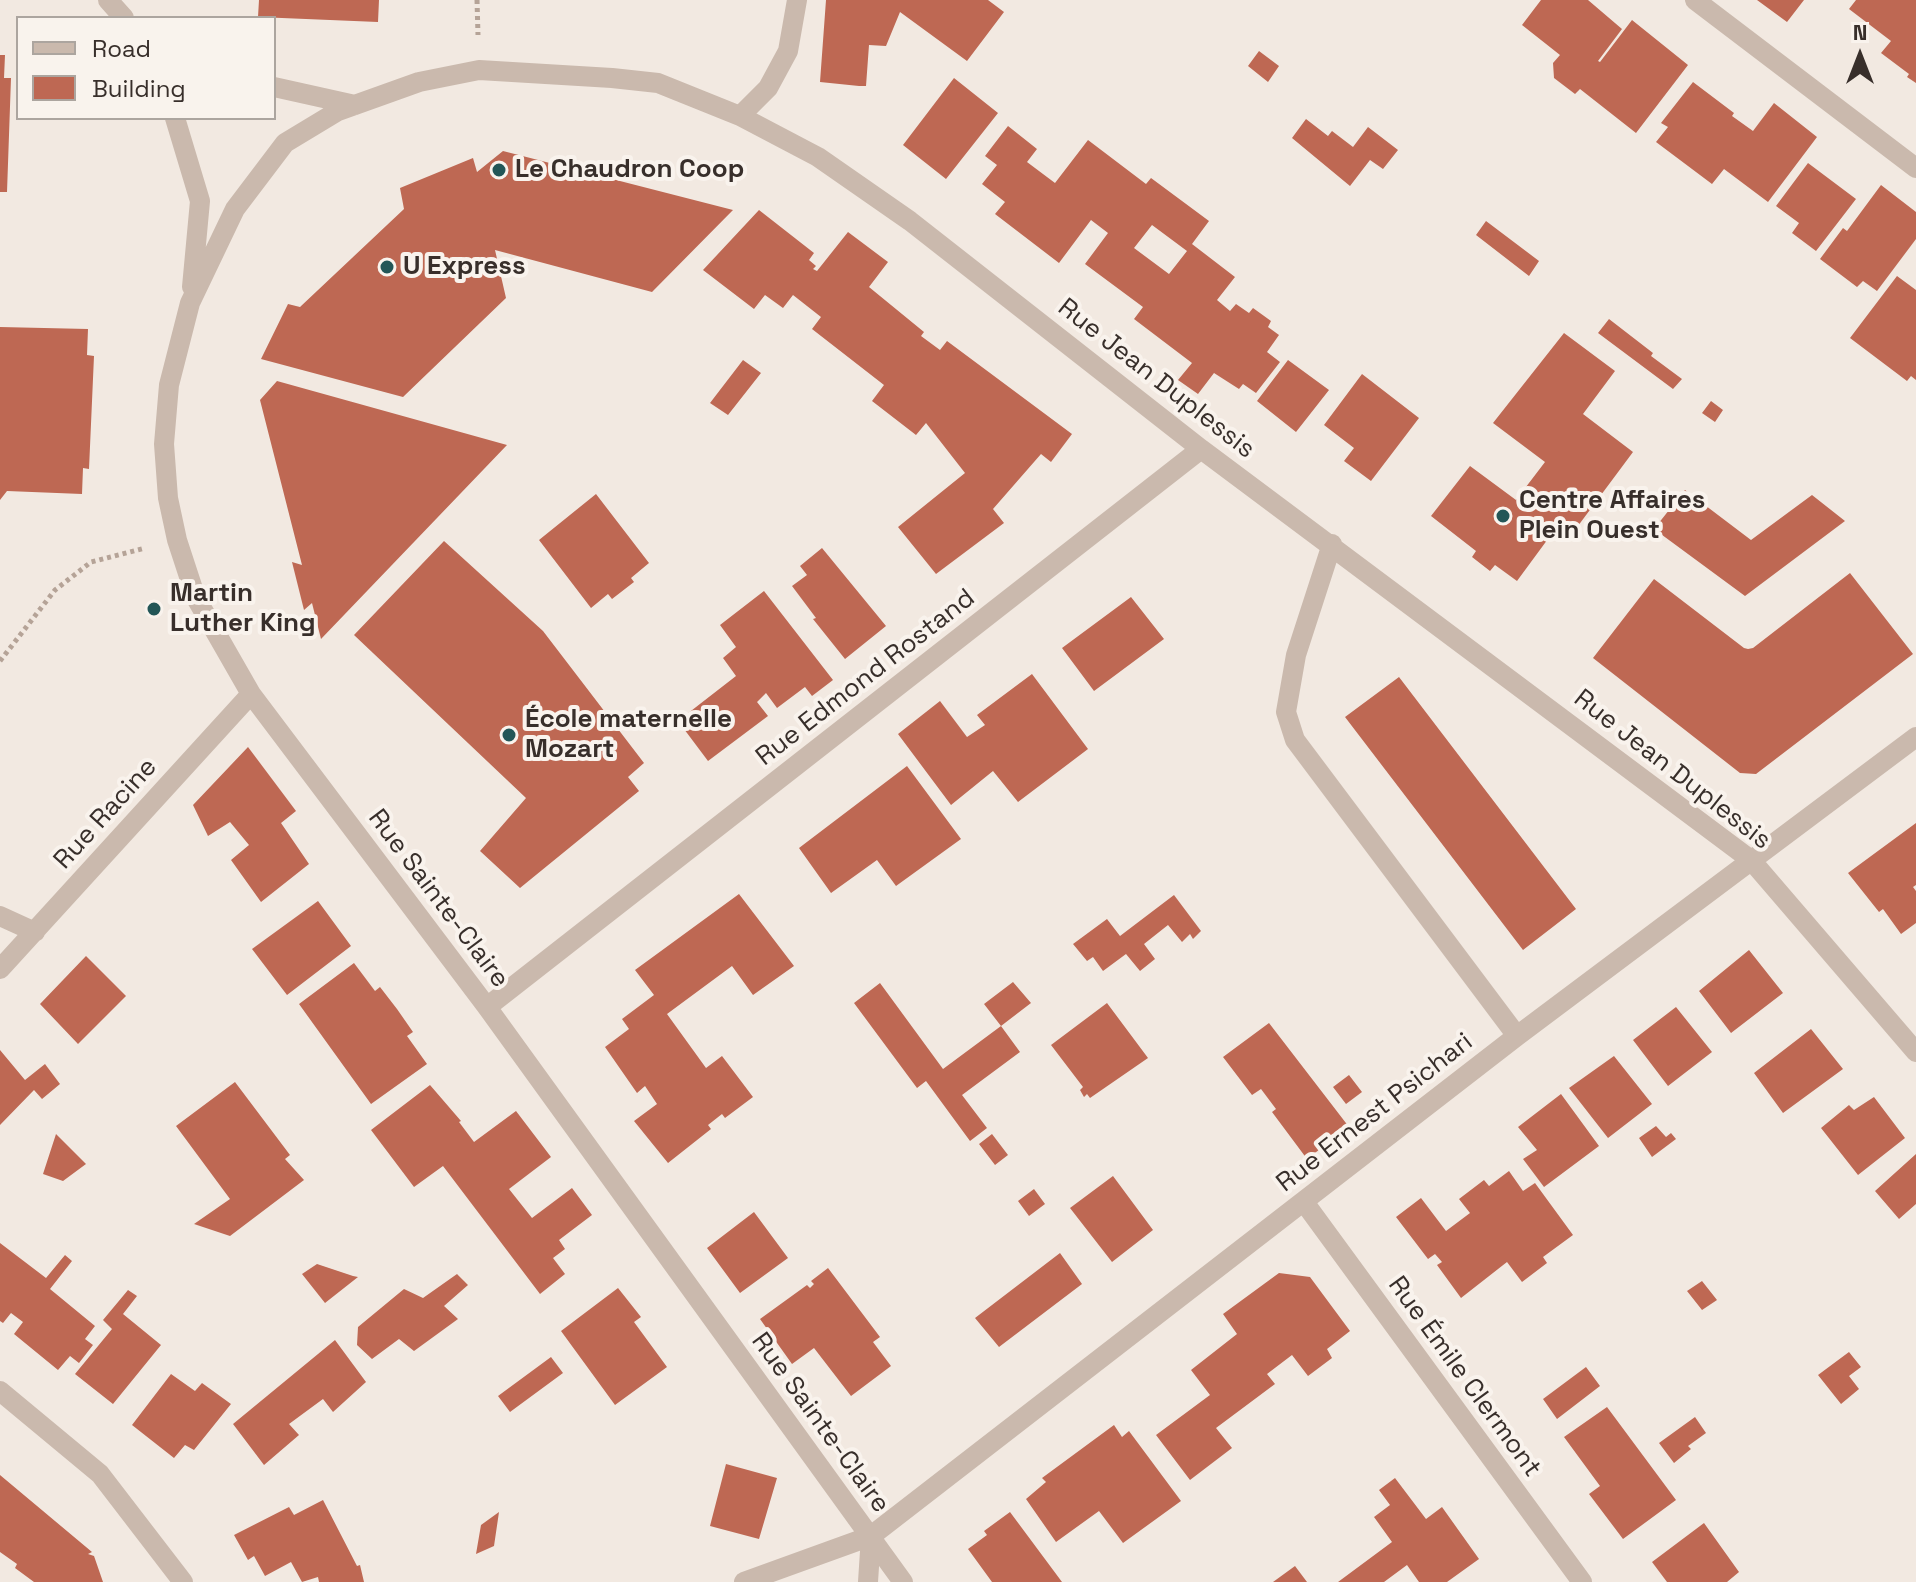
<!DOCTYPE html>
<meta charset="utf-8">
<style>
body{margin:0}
#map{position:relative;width:1916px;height:1582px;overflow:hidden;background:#f2e9e1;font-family:"Space Grotesk",sans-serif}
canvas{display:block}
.legend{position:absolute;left:16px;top:16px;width:260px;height:104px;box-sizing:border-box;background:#f9f3ed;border:2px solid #aca59f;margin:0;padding:10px 14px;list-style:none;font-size:24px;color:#382f2b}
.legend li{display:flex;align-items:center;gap:16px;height:40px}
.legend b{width:40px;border:2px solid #aca59f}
.north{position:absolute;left:1820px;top:16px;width:80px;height:80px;-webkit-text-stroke:6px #f9f3ed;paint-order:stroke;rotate:0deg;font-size:22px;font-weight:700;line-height:32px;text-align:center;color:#382f2b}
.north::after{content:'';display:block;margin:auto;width:28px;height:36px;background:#382f2b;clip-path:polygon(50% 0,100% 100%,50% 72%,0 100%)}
</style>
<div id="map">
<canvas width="1916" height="1582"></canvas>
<ul class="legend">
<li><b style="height:10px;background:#cab9ad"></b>Road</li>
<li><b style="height:22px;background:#be6853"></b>Building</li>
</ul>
<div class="north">N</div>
</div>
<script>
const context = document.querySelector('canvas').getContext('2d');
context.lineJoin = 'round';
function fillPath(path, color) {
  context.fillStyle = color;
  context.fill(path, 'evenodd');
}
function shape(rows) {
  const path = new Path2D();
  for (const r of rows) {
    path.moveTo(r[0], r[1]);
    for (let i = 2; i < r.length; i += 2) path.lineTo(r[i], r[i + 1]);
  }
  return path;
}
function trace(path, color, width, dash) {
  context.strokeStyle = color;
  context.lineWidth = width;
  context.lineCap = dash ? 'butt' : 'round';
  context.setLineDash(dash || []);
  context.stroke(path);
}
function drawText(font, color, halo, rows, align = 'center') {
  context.font = font + ' "Space Grotesk",sans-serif';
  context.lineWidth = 8;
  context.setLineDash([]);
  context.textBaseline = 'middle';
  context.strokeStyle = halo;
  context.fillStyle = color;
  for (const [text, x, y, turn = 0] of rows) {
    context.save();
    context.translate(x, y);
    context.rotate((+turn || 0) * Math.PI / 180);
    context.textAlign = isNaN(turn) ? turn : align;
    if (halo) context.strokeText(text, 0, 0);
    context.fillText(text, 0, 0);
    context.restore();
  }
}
fillPath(shape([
 [259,0,379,0,378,22,258,17],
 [826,0,988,0,1004,12,967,61,900,12,886,46,869,45,866,86,859,86,820,82],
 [1541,0,1588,0,1622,29,1598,61,1600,62,1632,20,1688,65,1636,133,1580,89,1575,94,1554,78,1553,63,1560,55,1522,25],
 [1757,0,1804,0,1787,22],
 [1856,0,1916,0,1916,83,1907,77,1909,74,1881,53,1891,41,1849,9],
 [1259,51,1279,66,1268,82,1248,66],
 [0,55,5,55,4,78,11,78,7,192,0,192],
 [954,78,998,113,946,179,903,145],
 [1693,82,1734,113,1732,116,1753,131,1774,103,1817,137,1768,202,1724,169,1712,184,1656,142,1668,127,1661,123],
 [1306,119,1328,136,1332,131,1353,147,1368,127,1398,150,1383,169,1370,160,1350,186,1292,138],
 [1008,126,1037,149,1027,162,1055,183,1088,140,1146,184,1151,178,1209,221,1192,244,1235,277,1217,300,1230,311,1236,304,1249,313,1253,308,1271,321,1268,327,1279,335,1267,352,1280,362,1256,393,1243,384,1239,389,1214,373,1198,394,1178,380,1192,363,1134,319,1143,307,1085,264,1108,233,1091,220,1059,263,995,214,1005,202,982,184,997,165,985,156],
 [1152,225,1187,251,1169,274,1134,248],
 [503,151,733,210,652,292,495,250,506,298,403,397,261,359,288,304,300,307,404,209,400,188,473,158,477,172],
 [1808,163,1856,199,1816,251,1792,233,1799,223,1776,206],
 [1881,185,1916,212,1916,239,1877,291,1863,281,1857,287,1820,259,1843,228,1847,231],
 [759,210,814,253,809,260,816,266,813,269,817,271,848,232,888,262,869,287,924,332,921,336,940,350,947,341,1072,434,1051,462,1041,454,993,509,1004,523,936,574,898,527,965,473,926,423,916,435,872,401,884,385,812,329,821,317,793,295,783,308,765,295,754,309,703,270],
 [1486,221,1539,261,1529,276,1476,235],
 [1897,276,1916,290,1916,380,1911,376,1907,381,1850,338],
 [1609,319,1653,353,1651,356,1682,379,1673,389,1598,333],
 [0,327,88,329,87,355,94,356,89,469,83,468,82,494,7,491,0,500],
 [1564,333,1615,371,1583,414,1633,452,1569,538,1556,528,1517,581,1495,565,1490,571,1472,557,1476,551,1431,516,1470,466,1516,500,1545,462,1493,423],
 [743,360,761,373,728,415,710,403],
 [1288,360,1329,390,1296,432,1257,401],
 [1362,374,1419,418,1371,481,1344,461,1354,448,1324,425],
 [277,381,507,445,321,639,312,603,304,610,292,562,302,565,260,400],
 [1711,401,1723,410,1715,422,1702,413],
 [1685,490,1751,540,1812,495,1845,521,1745,596,1654,529],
 [596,494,649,563,631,578,634,582,612,599,608,594,591,608,539,540],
 [444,541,543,631,644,763,628,777,639,791,520,888,480,851,526,798,354,635],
 [822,548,886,626,845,659,813,619,816,618,792,586,807,575,800,566],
 [1850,573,1913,654,1756,774,1740,773,1593,658,1654,579,1744,648,1748,649,1753,648],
 [764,591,833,680,812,696,805,687,777,708,766,693,757,702,768,716,708,761,678,721,736,676,723,658,736,647,720,625],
 [1131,597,1164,639,1094,691,1062,648],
 [1032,674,1088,749,1018,802,993,771,951,805,898,734,940,701,967,737,985,725,977,715],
 [1399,677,1576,909,1523,950,1345,717],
 [248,747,296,811,281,823,309,864,261,902,231,860,249,845,230,822,208,836,193,805],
 [907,766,961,839,896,886,877,860,831,893,799,848],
 [1916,823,1916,885,1913,887,1916,891,1916,923,1901,934,1883,909,1879,912,1848,873],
 [739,894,794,966,753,995,732,966,667,1014,706,1068,722,1056,753,1097,725,1118,722,1114,708,1125,711,1129,668,1163,634,1121,657,1104,645,1086,637,1093,605,1047,629,1029,622,1019,654,995,635,970],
 [1174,895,1201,931,1193,939,1190,934,1182,942,1168,925,1144,944,1155,959,1140,971,1126,954,1103,971,1093,957,1087,961,1073,944,1107,919,1120,936],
 [318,901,351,946,287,995,252,949],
 [1749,950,1783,993,1731,1033,1699,991],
 [86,956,126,996,78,1044,40,1004],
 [354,963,375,991,380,987,397,1009,413,1032,407,1036,427,1064,371,1104,299,1004],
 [1013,982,1031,1003,1001,1026,984,1004],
 [880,983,943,1069,1001,1026,1020,1052,962,1095,987,1128,970,1141,926,1081,917,1088,854,1003],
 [1107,1003,1148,1058,1090,1098,1087,1094,1084,1097,1080,1090,1083,1087,1051,1045],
 [1676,1007,1712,1052,1668,1086,1633,1040],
 [1269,1023,1349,1127,1307,1159,1272,1112,1276,1109,1261,1089,1252,1095,1223,1057],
 [1811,1029,1843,1069,1783,1113,1754,1073],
 [0,1050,25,1080,45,1064,60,1084,42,1099,34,1090,0,1125],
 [1614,1056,1652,1104,1608,1138,1569,1088],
 [1349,1075,1362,1092,1346,1104,1333,1087],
 [235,1082,290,1155,285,1159,304,1180,230,1236,194,1224,230,1199,176,1126],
 [430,1085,461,1121,459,1122,474,1142,516,1111,551,1157,509,1189,532,1218,572,1188,592,1215,559,1240,565,1249,553,1258,565,1274,540,1294,443,1166,414,1187,371,1130],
 [1561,1094,1599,1146,1544,1187,1523,1159,1537,1150,1518,1127],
 [1874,1097,1905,1138,1858,1175,1821,1128,1849,1105,1854,1110],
 [1656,1126,1666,1137,1671,1133,1676,1139,1652,1157,1639,1138],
 [56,1134,86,1164,63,1181,43,1174],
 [992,1134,1008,1155,995,1165,979,1144],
 [1916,1154,1916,1204,1899,1219,1875,1191],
 [1509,1171,1523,1191,1535,1183,1573,1235,1543,1257,1547,1263,1522,1282,1507,1262,1461,1298,1437,1265,1442,1262,1435,1254,1428,1259,1396,1217,1421,1198,1446,1231,1470,1213,1459,1199,1484,1180,1489,1186],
 [1113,1176,1153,1230,1112,1262,1070,1208],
 [1034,1189,1045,1204,1029,1216,1018,1201],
 [754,1212,788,1258,740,1293,707,1248],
 [0,1243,46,1278,65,1255,72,1261,50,1289,95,1326,85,1339,93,1345,79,1363,70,1356,58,1370,14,1334,23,1322,11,1313,3,1323,0,1321],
 [1060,1253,1082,1284,999,1347,975,1318],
 [317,1264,353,1276,358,1277,325,1303,302,1274],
 [828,1268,880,1337,873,1342,891,1366,851,1396,814,1348,792,1364,760,1319,807,1285,810,1288,814,1284,811,1281],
 [1279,1273,1310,1277,1350,1331,1327,1349,1332,1358,1308,1376,1292,1355,1267,1374,1275,1384,1216,1428,1232,1448,1190,1480,1156,1435,1210,1395,1191,1370,1237,1334,1223,1314],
 [457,1274,468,1285,444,1306,458,1319,414,1351,399,1339,372,1359,357,1345,358,1327,404,1289,423,1298],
 [1702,1281,1717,1300,1702,1310,1687,1291],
 [618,1288,641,1317,634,1322,667,1367,615,1405,561,1331],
 [128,1290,137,1296,123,1314,161,1345,113,1404,75,1374,112,1329,103,1320],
 [335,1340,366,1382,333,1412,323,1399,289,1424,299,1435,264,1465,233,1424],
 [1849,1352,1861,1367,1849,1376,1859,1389,1841,1404,1818,1375],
 [551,1357,563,1373,510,1412,498,1396],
 [1586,1367,1600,1386,1557,1419,1543,1399],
 [171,1374,195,1391,202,1383,231,1404,194,1450,185,1445,174,1458,132,1425],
 [1607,1407,1676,1500,1623,1539,1589,1494,1600,1486,1564,1437],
 [1695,1417,1706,1433,1688,1446,1691,1449,1674,1463,1659,1443],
 [1114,1425,1122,1437,1129,1431,1181,1501,1123,1543,1099,1511,1056,1542,1026,1499,1046,1482,1042,1478],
 [726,1464,777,1478,759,1539,710,1526],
 [0,1475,92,1552,88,1554,94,1556,103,1582,34,1582,15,1568,17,1564,0,1552],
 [1395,1478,1426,1519,1442,1507,1479,1559,1447,1582,1419,1582,1407,1565,1384,1582,1338,1582,1392,1542,1374,1517,1390,1505,1379,1490],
 [323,1500,357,1566,360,1565,364,1582,319,1582,318,1577,302,1582,291,1562,265,1576,254,1556,248,1560,234,1535,289,1507,294,1515],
 [499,1512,494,1546,476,1554,481,1525],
 [1010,1512,1062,1582,992,1582,968,1549,987,1535,984,1531],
 [1704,1523,1739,1572,1727,1582,1667,1582,1652,1562],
 [1295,1566,1307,1582,1273,1582]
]), '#be6853');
trace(shape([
 [477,0,478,35],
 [0,661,55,590,91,562,145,548]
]), '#b5a397', 5, [4, 4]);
trace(shape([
 [108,0,124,18],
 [1695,0,1916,168],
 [274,87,355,105],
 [740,116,768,88,788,51,797,0],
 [175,118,200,201,192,287],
 [1332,544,1296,655,1286,712,1295,740,1517,1036],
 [0,916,35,932],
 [0,969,251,694],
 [487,1007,1201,449],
 [1304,1202,1582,1582],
 [0,1391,100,1474,183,1582],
 [744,1582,871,1536,1517,1036,1916,737],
 [868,1582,871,1536],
 [903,1582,487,1007,251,694,196,598,177,540,168,498,164,444,169,385,190,303,235,209,285,143,338,111,419,82,479,70,612,78,658,83,740,116,818,157,910,221,1201,449,1751,860,1916,1052]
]), '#cab9ad', 20);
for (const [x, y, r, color] of [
 [499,170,8,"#235657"],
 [387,267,8,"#235657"],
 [1503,516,8,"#235657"],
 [154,609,8,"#235657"],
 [509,735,8,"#235657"]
]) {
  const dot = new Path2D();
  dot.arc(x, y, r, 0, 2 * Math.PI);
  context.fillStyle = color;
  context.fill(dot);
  trace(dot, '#f9f3ed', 3);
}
drawText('bold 26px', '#382f2b', '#f9f3ed', [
 ["Le Chaudron Coop",515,170],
 ["U Express",403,267],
 ["Centre Affaires",1519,501],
 ["Plein Ouest",1519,531],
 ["Martin",170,594],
 ["Luther King",170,624],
 ["École maternelle",525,720],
 ["Mozart",525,750]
], 'left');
drawText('26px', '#382f2b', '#f9f3ed', [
 ["Rue Jean Duplessis",1156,379,38],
 ["Rue Edmond Rostand",866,678,-38],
 ["Rue Jean Duplessis",1672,770,38],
 ["Rue Racine",106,814,-48],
 ["Rue Sainte-Claire",438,899,53],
 ["Rue Ernest Psichari",1375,1113,-38],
 ["Rue Émile Clermont",1464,1377,54],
 ["Rue Sainte-Claire",820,1423,54]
]);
</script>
